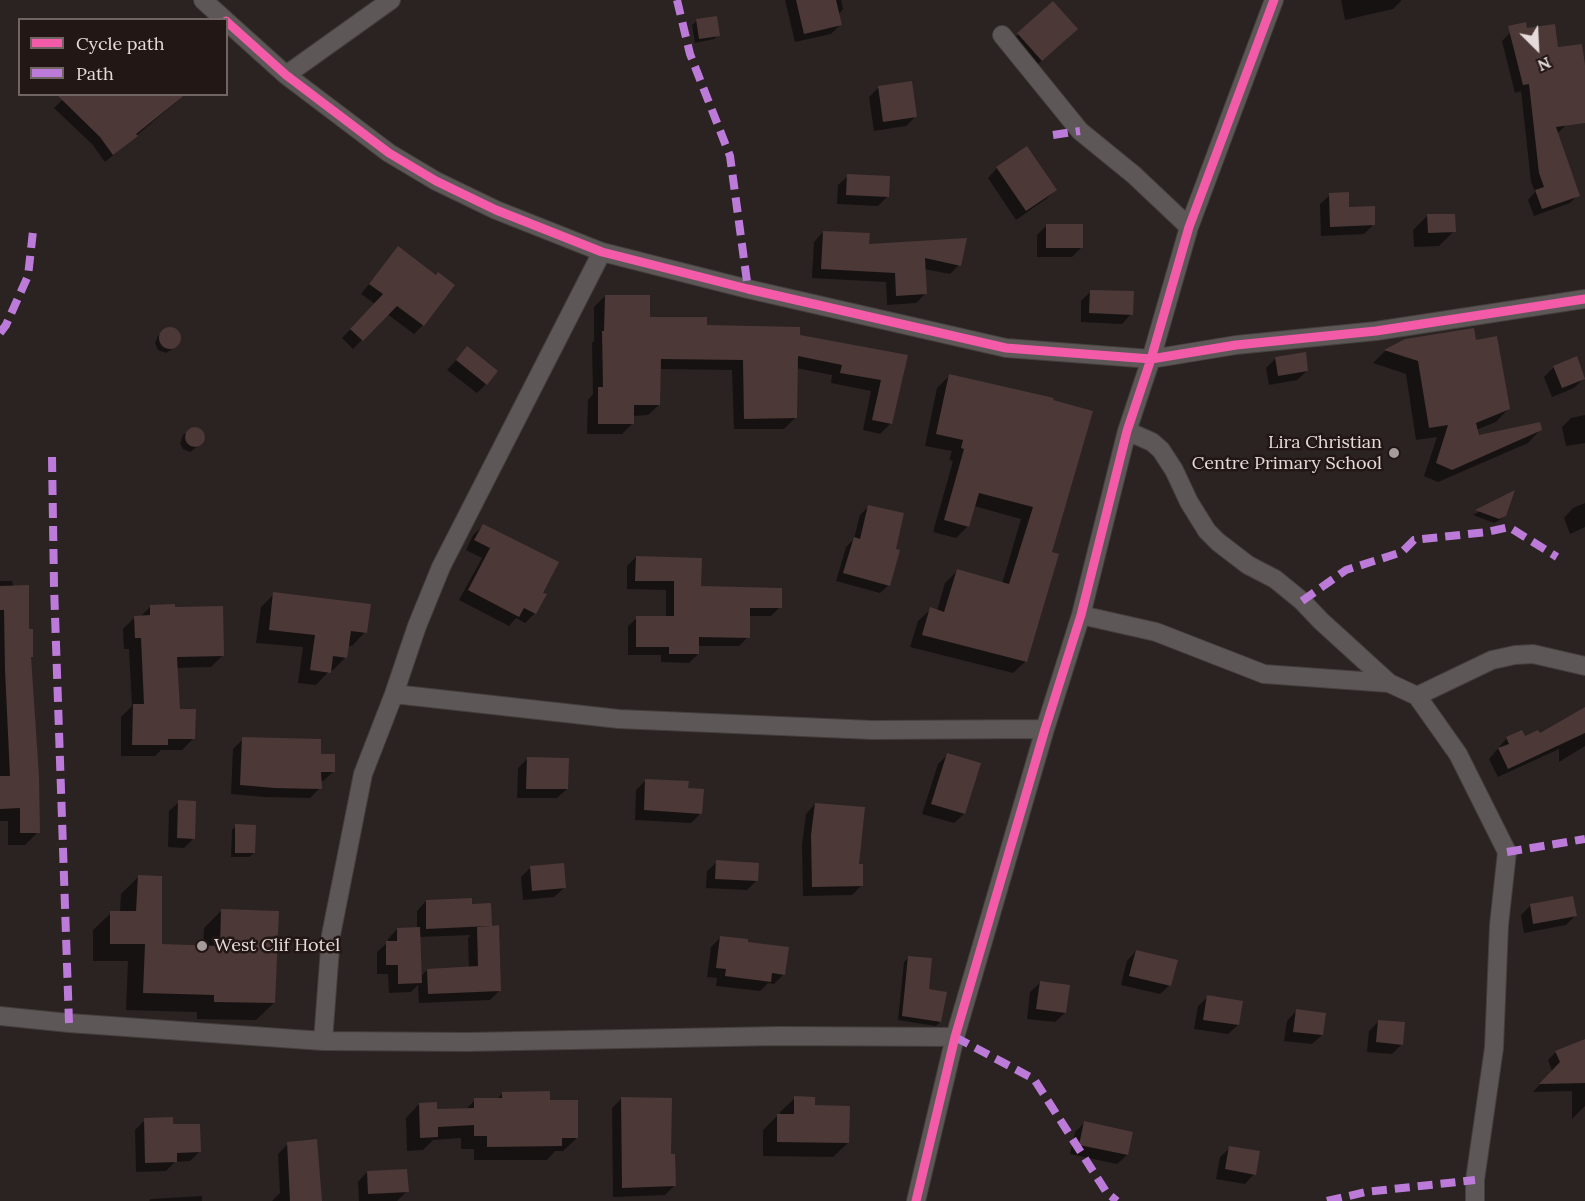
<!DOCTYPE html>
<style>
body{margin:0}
#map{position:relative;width:1585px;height:1201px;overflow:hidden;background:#2a2322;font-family:Lora,serif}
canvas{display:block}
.legend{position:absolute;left:18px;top:18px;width:210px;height:78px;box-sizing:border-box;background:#231715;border:2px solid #716564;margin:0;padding:8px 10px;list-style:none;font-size:18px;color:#e5dbda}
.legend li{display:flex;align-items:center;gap:12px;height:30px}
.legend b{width:30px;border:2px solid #716564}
.north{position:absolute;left:1507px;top:18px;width:60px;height:60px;-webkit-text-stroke:4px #231715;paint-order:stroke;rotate:156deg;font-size:16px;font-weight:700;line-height:24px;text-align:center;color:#e5dbda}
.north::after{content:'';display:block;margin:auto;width:21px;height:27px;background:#e5dbda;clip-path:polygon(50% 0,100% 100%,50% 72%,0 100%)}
</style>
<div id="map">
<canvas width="1585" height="1201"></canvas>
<ul class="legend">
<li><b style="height:8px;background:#f35aa7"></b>Cycle path</li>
<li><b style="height:8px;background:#bd7bd9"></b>Path</li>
</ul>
<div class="north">N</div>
</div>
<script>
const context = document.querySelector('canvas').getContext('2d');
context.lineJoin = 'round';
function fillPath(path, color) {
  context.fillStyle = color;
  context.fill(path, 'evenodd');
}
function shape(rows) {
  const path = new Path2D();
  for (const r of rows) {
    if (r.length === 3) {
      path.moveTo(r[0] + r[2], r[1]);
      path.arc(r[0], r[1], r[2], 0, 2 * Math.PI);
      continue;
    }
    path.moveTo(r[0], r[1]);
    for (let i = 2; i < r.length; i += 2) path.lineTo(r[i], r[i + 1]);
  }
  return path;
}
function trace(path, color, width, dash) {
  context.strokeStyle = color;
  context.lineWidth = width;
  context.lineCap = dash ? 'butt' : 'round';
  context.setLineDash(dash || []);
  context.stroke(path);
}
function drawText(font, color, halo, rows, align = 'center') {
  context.font = font + ' Lora,serif';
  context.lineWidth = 5;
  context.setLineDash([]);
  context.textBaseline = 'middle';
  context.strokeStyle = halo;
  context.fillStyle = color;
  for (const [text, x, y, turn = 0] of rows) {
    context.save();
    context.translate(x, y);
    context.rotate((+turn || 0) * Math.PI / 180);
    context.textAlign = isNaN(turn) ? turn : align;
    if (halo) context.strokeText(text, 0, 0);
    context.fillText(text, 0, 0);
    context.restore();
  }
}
fillPath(shape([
 [785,0,841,0,843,9,838,15,840,25,831,34,795,42],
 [1341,0,1401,0,1401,1,1393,9,1345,20],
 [1053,3,1067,39,1031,70,1008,44],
 [697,21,718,35,714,39,695,43,692,25],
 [1510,33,1557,49,1585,76,1585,116,1566,125,1557,134,1578,195,1570,203,1534,216,1528,200,1535,192,1531,182,1521,91,1515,93,1502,41],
 [879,87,915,117,906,126,874,131,869,97],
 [68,94,186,94,105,162,92,144,54,108],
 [997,168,1055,190,1046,199,1016,220,988,178],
 [848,176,887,197,878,206,837,204,838,185],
 [1330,195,1348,209,1374,224,1364,234,1321,236,1320,204],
 [1428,215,1454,231,1439,246,1414,247,1413,230],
 [1047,225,1081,248,1072,257,1037,257,1037,235],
 [823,232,868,245,959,265,950,274,924,269,925,294,916,303,887,305,886,282,812,278,814,242],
 [398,248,423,325,414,334,387,314,353,349,342,338,375,304,361,294],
 [1091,291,1131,314,1122,324,1081,322,1081,301],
 [605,296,648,318,705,327,798,336,906,357,891,423,880,434,863,430,871,391,831,383,832,375,796,368,795,418,784,429,734,429,732,370,659,369,659,405,648,415,633,416,633,423,622,434,587,434,588,400,593,394,592,343,594,341,594,307],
 [170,328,177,330,180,337,178,345,166,353,158,350,155,343,158,336],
 [1406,340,1475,342,1508,409,1496,422,1476,430,1478,436,1540,430,1528,443,1438,482,1424,476,1437,437,1416,440,1406,374,1373,363,1385,351],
 [467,348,486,384,477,393,447,370],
 [1276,358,1307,371,1297,380,1269,385,1266,368],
 [1554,367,1584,378,1574,388,1552,397,1544,377],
 [949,376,1052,399,1051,553,1026,661,1013,673,910,647,918,621,931,609,937,611,945,583,957,571,1002,584,1021,519,974,506,968,526,956,538,933,532,953,461,949,460,952,451,925,446,937,388],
 [1585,415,1585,443,1566,446,1562,427,1571,418],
 [194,428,201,430,204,436,202,443,190,452,183,449,180,443,183,435],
 [1513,493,1505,515,1500,520,1494,523,1473,515],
 [1585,503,1585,527,1570,534,1564,518,1573,508],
 [868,507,889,585,880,593,836,581,846,547,854,539,860,515],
 [483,526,541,593,535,613,525,623,516,618,509,626,459,600,482,558,466,550,473,535],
 [636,557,700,588,780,607,771,616,749,616,748,637,739,646,698,646,698,654,689,663,661,662,661,655,628,655,628,626,637,618,666,618,666,590,627,589,627,566],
 [0,581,12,581,30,658,38,832,25,845,8,845,8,821,0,821],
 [274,594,365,632,352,646,347,645,346,657,332,671,330,670,316,685,298,683,303,647,256,643,261,607],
 [150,607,223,655,211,667,176,668,178,710,194,738,182,750,161,750,155,756,121,756,121,717,132,706,129,649,124,649,123,629,135,617,140,617],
 [1585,708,1585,746,1559,762,1559,749,1498,777,1489,759,1507,738,1524,738,1539,735],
 [243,739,320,756,333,772,323,781,320,781,320,788,310,798,265,797,231,794,233,749],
 [947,755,964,814,954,823,922,814,938,764],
 [527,759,567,789,557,798,517,798,518,768],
 [646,780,687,790,701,813,691,823,635,820,636,790],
 [179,802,193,839,184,848,168,847,169,811],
 [815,804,857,866,862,885,852,895,803,896,802,845,806,814],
 [236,826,254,853,249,857,231,857,232,830],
 [717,862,757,880,747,890,706,888,707,871],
 [531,867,564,888,554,897,523,900,521,877],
 [139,876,160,945,203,946,204,928,222,910,274,1003,256,1020,197,1019,197,1012,126,1010,128,961,93,961,93,930,111,913,120,913,121,894],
 [426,901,471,905,490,905,491,927,500,990,490,1000,419,1003,418,985,411,992,389,993,388,974,377,974,377,952,388,942,388,939,397,929,417,928,417,911],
 [471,935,468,938,469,968,427,970,420,977,419,937],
 [1530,906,1575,916,1566,925,1524,933,1521,915],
 [721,937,746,944,784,974,774,984,768,983,760,991,716,986,717,978,707,977,711,947],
 [1136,951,1170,985,1160,994,1121,985,1127,961],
 [909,957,927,990,940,1022,936,1026,898,1020,904,962],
 [1040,983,1065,1013,1055,1022,1027,1019,1030,992],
 [1208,997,1238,1025,1228,1034,1194,1029,1198,1006],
 [1296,1011,1322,1035,1312,1044,1284,1041,1287,1021],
 [1379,1021,1402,1044,1392,1054,1367,1052,1369,1031],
 [1585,1041,1585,1106,1572,1119,1572,1091,1533,1092,1552,1071,1548,1060,1556,1052],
 [503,1093,549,1102,577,1138,563,1151,555,1151,547,1160,474,1160,474,1149,461,1149,461,1138,433,1140,423,1150,407,1151,406,1118,419,1104,436,1110,465,1110,475,1100,496,1100],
 [795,1098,848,1143,833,1157,763,1156,763,1130,778,1115,780,1115,780,1112],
 [621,1099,669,1156,674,1186,665,1195,613,1197,612,1108],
 [145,1120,171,1126,199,1152,190,1161,175,1162,166,1171,136,1172,135,1130],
 [1084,1123,1127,1155,1117,1164,1070,1154,1075,1132],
 [288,1144,320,1201,272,1201,280,1193,278,1154],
 [1230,1148,1254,1174,1245,1184,1216,1179,1220,1157],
 [367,1172,407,1191,397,1201,359,1201,358,1182],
 [202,1196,202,1201,149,1201,151,1199]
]), '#0007');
fillPath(shape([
 [796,0,836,0,842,25,804,34],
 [1053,1,1078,29,1042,61,1017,33],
 [717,16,720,36,699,39,696,19],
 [1526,22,1527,28,1555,24,1558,47,1582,44,1585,65,1585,123,1556,127,1580,196,1542,209,1535,190,1544,187,1539,173,1529,84,1523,85,1508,26],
 [912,81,917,117,883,122,878,86],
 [56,94,186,94,136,134,138,136,113,155,100,137],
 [1027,146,1057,190,1026,211,996,167],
 [847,174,890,176,889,197,846,195],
 [1349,192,1349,207,1375,206,1375,225,1330,227,1329,193],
 [1427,214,1455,214,1456,232,1428,233],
 [1046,224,1083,224,1083,248,1046,248],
 [823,231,870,233,869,244,967,238,961,266,925,258,927,294,896,296,895,273,821,269],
 [398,246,436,275,438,272,455,285,424,326,397,306,363,341,350,329,383,294,369,284],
 [1090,290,1134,291,1133,315,1089,313],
 [605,295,650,295,650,317,707,317,707,325,800,327,800,335,908,355,892,424,872,420,881,380,840,373,842,365,798,356,797,418,744,419,743,360,661,359,660,405,634,405,634,424,598,424,598,387,603,387,602,331,604,331],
 [170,338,11],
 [1474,328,1476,340,1497,336,1510,409,1476,423,1479,435,1540,422,1542,430,1452,470,1436,463,1448,425,1429,428,1418,361,1384,350,1405,339],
 [467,346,498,371,487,385,456,360],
 [1306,352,1308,371,1278,376,1275,357],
 [1577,356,1585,379,1562,388,1553,366],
 [949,374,1054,398,1053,400,1093,411,1052,552,1059,554,1027,662,922,635,930,607,944,612,957,569,1009,584,1033,507,979,493,969,527,944,520,964,449,961,448,963,440,936,434],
 [195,437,10],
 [1515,490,1506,516,1499,519,1475,510],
 [868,505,904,513,896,549,900,550,890,586,843,573,854,537,860,539],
 [483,524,559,562,543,593,547,594,536,614,524,608,519,617,468,590,490,548,474,540],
 [636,556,702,558,701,586,782,588,782,608,750,608,750,638,699,637,699,654,669,654,669,647,636,647,636,616,674,616,674,581,635,581],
 [29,585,29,629,33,629,33,657,31,657,39,776,40,833,20,833,20,808,0,809,0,776,10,776,5,670,4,610,0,610,0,586],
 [273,592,371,604,367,633,351,631,347,658,333,656,331,673,310,670,315,635,269,630],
 [175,604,175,607,223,606,224,656,177,657,180,709,196,709,195,739,168,739,168,745,132,745,133,704,144,704,141,638,135,638,134,616,150,615,150,605],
 [1585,707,1585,733,1508,769,1498,748,1509,744,1506,737,1522,730,1525,736,1538,730,1540,733],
 [242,737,321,739,321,754,335,754,335,772,321,772,322,789,275,788,240,785],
 [947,753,981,763,965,814,931,804],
 [527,757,569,758,568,789,526,789],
 [645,779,689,781,688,788,704,789,702,814,644,810],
 [178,800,196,801,195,839,177,838],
 [815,803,865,807,859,864,863,864,863,886,812,887,811,835],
 [235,824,256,825,255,853,235,853],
 [716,860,759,863,758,881,715,879],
 [564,863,566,888,532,891,530,866],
 [138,875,162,876,162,944,220,946,221,909,279,911,275,1003,214,1002,214,995,143,993,145,944,110,944,110,911,136,911],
 [1573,896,1577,916,1533,924,1530,904],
 [472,898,472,904,491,903,492,926,499,925,501,991,428,994,427,969,478,966,477,927,490,926,426,929,426,900],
 [420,927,422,983,398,984,398,965,386,965,386,941,397,941,397,928],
 [720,936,748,939,748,942,789,947,785,975,772,973,771,982,725,976,726,969,716,968],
 [1136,950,1178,960,1171,986,1129,976],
 [908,956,932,958,929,989,947,992,941,1022,902,1016],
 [1040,981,1070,985,1066,1013,1036,1009],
 [1207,995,1243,1001,1239,1025,1203,1020],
 [1296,1009,1326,1013,1323,1035,1293,1032],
 [1378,1020,1405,1022,1403,1045,1376,1042],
 [1585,1039,1585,1083,1539,1084,1560,1062,1555,1051],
 [550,1091,550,1100,578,1100,578,1138,562,1138,562,1146,487,1147,487,1136,474,1136,474,1125,438,1127,438,1137,420,1138,419,1103,437,1102,437,1109,474,1108,474,1098,502,1098,502,1092],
 [794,1096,815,1097,815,1105,850,1106,849,1143,777,1142,777,1114,794,1114],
 [621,1097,672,1098,671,1154,675,1154,676,1186,622,1188],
 [173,1117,173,1124,200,1124,201,1152,177,1153,177,1162,145,1163,144,1118],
 [1084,1121,1133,1132,1128,1155,1079,1145],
 [317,1139,322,1201,290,1201,287,1142],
 [1229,1146,1260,1151,1256,1175,1225,1169],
 [407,1169,409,1192,368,1194,367,1171]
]), '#4c3836');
const street = shape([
 [203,0,225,20],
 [226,21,286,75,389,153,436,181,496,210,602,252,748,289,1006,348,1151,359,1236,345,1376,331,1585,299],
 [1002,35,1080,131,1134,175,1189,227],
 [286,75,391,0],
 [1127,431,1152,442,1161,450,1174,470,1189,502,1207,531,1218,542,1248,565,1275,579,1302,601,1321,621,1389,683,1417,696,1458,754,1507,852,1499,925,1494,1048,1475,1180,1475,1201],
 [1081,615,1156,632,1264,674,1389,683],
 [394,694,619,719,872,730,1045,729],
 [1417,696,1492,660,1515,655,1533,654,1585,666],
 [0,1016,69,1023,323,1041,467,1042,779,1036,955,1037],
 [323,1041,331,935,363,774,394,694,417,626,441,567,602,252],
 [916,1201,955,1037,1045,729,1081,615,1127,431,1151,359,1189,227,1274,0]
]);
trace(street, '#443e3d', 20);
trace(street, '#5d5857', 18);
trace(shape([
 [677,0,690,54,730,156,748,289],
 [1053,135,1080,131],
 [0,333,6,325,28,276,33,231],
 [52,457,54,586,69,1023],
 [1302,601,1346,570,1402,552,1414,540,1487,532,1509,527,1557,557],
 [1507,852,1585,839],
 [955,1037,1034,1079,1107,1193,1117,1201],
 [1327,1201,1366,1192,1475,1180]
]), '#bd7bd9', 8, [15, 8]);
trace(shape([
 [226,21,286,75,389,153,436,181,496,210,602,252,748,289,1006,348,1151,359,1236,345,1376,331,1585,299],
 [916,1201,955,1037,1045,729,1081,615,1127,431,1151,359,1189,227,1274,0]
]), '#f35aa7', 9);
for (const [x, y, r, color] of [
 [1394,453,6,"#a49b9a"],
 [202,946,6,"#a49b9a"]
]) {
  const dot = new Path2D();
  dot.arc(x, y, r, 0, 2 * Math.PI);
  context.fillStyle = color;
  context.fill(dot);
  trace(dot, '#231715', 2);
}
drawText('18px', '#e5dbda', '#231715', [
 ["Lira Christian",1382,443],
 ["Centre Primary School",1382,464],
 ["West Clif Hotel",214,946,"left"]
], 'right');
</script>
